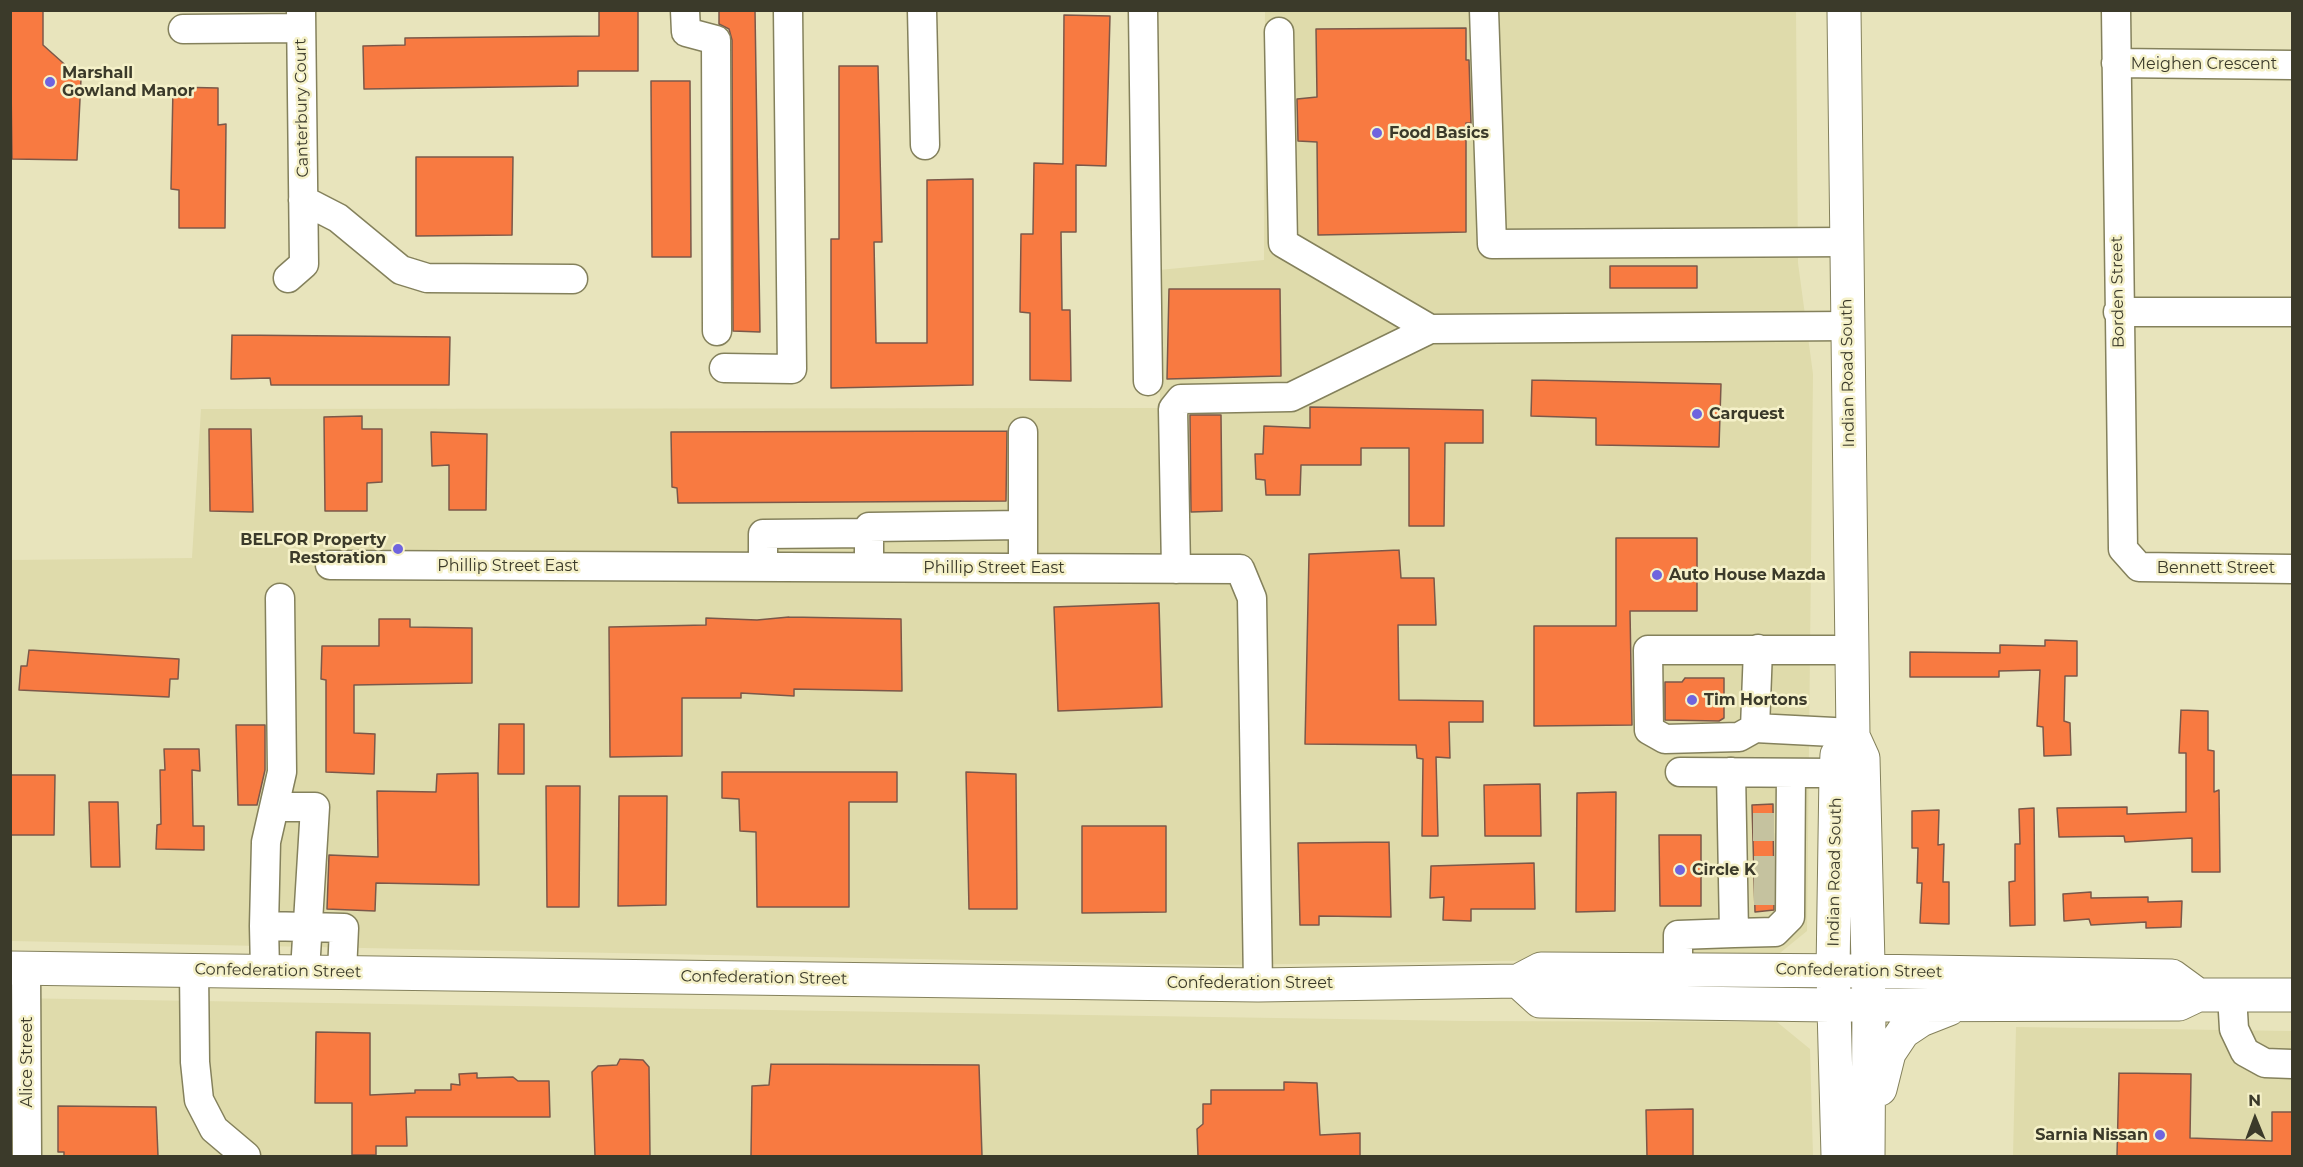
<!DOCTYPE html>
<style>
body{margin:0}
#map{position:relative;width:2303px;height:1167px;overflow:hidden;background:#e8e4bc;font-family:Montserrat,sans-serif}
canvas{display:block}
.frame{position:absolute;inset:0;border:12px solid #3b3a2a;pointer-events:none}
.north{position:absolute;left:2225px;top:1089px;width:60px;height:60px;-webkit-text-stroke:4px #f5f1c9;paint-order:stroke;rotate:359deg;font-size:16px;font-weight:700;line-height:24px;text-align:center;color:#3b3a2a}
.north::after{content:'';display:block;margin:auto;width:21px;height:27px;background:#3b3a2a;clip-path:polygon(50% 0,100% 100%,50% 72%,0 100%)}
</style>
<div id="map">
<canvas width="2303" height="1167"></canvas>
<div class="frame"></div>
<div class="north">N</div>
</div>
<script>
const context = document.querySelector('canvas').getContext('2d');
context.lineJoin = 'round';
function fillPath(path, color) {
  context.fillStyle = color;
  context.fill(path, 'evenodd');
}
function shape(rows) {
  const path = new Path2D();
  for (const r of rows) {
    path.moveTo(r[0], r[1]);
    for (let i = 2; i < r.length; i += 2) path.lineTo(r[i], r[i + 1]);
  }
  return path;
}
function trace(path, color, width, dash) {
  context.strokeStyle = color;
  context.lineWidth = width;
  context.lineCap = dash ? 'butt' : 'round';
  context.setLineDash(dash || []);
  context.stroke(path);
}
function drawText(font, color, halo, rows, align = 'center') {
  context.font = font + ' Montserrat,sans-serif';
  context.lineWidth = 5;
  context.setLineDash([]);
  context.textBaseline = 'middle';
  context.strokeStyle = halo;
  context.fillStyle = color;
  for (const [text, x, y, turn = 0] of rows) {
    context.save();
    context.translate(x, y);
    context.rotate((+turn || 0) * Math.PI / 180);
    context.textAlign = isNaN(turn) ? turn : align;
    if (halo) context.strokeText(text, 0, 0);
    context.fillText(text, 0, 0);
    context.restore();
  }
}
fillPath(shape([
 [1265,11,1796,11,1798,263,1813,374,1807,931,1775,957,1219,965,11,941,11,560,192,558,201,409,1160,408,1159,270,1264,260],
 [10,998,1466,1021,1777,1022,1810,1049,1813,1156,11,1156],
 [2016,1027,2292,1031,2292,1156,2013,1156]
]), '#dfdbab');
const building = shape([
 [10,10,43,10,43,45,81,79,77,160,12,159,10,10],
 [599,10,638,10,638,71,578,71,578,86,364,89,363,46,405,45,405,38,599,36,599,10],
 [719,10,755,10,760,332,733,331,732,40,729,29,719,24,719,10],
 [1064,15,1110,16,1106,166,1076,165,1076,232,1061,232,1062,310,1070,310,1071,381,1030,380,1030,313,1020,312,1021,234,1033,234,1034,163,1063,164,1064,15],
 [1466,28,1466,60,1469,60,1471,123,1466,123,1466,232,1318,235,1317,142,1298,141,1297,99,1317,97,1316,29,1466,28],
 [839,66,878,66,882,242,874,242,876,343,927,343,927,180,973,179,973,385,831,388,831,239,839,239,839,66],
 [651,81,690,81,691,257,652,257,651,81],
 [173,87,218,88,218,125,226,124,225,228,179,228,179,190,171,189,173,87],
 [416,157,513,157,512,235,416,236,416,157],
 [1610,266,1697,266,1697,288,1610,288,1610,266],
 [1169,289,1280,289,1281,376,1167,379,1169,289],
 [232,335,450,337,449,385,271,385,270,378,231,379,232,335],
 [1532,380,1721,384,1719,447,1596,445,1596,418,1531,416,1532,380],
 [1310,407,1483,410,1483,443,1445,443,1444,526,1409,526,1409,448,1361,448,1361,465,1301,465,1300,495,1266,495,1265,480,1256,479,1255,454,1263,454,1264,426,1310,428,1310,407],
 [1190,415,1221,415,1222,511,1191,512,1190,415],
 [362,416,362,429,382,429,382,482,367,483,367,511,325,511,324,417,362,416],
 [209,429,251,429,253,512,210,511,209,429],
 [1007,431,1006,501,678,503,677,488,672,487,671,432,1007,431],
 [431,432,487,434,486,510,449,510,449,465,432,466,431,432],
 [1616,538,1697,538,1697,611,1630,611,1632,725,1534,726,1534,626,1616,626,1616,538],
 [1399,550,1401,578,1434,578,1436,625,1398,625,1399,700,1483,701,1483,722,1449,722,1450,758,1436,757,1438,836,1422,836,1423,759,1417,758,1416,745,1305,744,1309,554,1399,550],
 [1159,603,1162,707,1058,711,1054,607,1159,603],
 [789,617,901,619,902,691,794,689,794,696,741,693,741,698,682,698,682,756,610,757,609,627,706,625,706,618,757,620,789,617],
 [379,619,410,619,410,627,472,628,472,683,354,685,354,733,375,734,374,774,326,772,326,680,321,679,322,646,379,646,379,619],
 [2045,640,2077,641,2077,676,2065,676,2064,721,2070,723,2071,755,2044,756,2043,727,2037,726,2040,670,1999,671,1999,677,1910,677,1910,652,2000,653,2000,645,2045,646,2045,640],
 [29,650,179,659,178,679,170,679,169,697,19,690,21,666,27,666,29,650],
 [1685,678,1724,678,1724,718,1719,721,1665,720,1665,682,1682,682,1685,678],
 [2181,710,2208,711,2208,750,2214,751,2214,792,2219,790,2220,872,2192,872,2192,838,2125,842,2124,836,2059,837,2057,808,2127,807,2127,814,2186,812,2186,753,2179,753,2181,710],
 [499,724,524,724,524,774,498,774,499,724],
 [236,725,265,725,265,770,257,805,238,805,236,725],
 [164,749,199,749,200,771,192,770,193,826,204,826,204,850,156,849,157,825,161,824,160,770,165,770,164,749],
 [722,772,897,772,897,802,849,802,849,907,757,907,756,832,740,831,739,799,722,798,722,772],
 [966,772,1016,774,1017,909,969,909,966,772],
 [478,773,479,885,376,883,375,911,327,909,329,855,378,857,377,791,436,792,437,774,478,773],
 [10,775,55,775,54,835,10,835,10,775],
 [1540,784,1541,836,1485,836,1484,785,1540,784],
 [546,786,580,786,579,907,547,907,546,786],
 [1616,792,1615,911,1576,912,1577,793,1616,792],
 [619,796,667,796,666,905,618,906,619,796],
 [89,802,118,802,120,867,91,867,89,802],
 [1773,804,1774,910,1755,912,1752,805,1773,804],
 [2034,808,2035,925,2010,926,2009,882,2015,881,2015,844,2020,844,2019,809,2034,808],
 [1939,810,1938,845,1944,844,1943,882,1949,882,1949,924,1920,923,1922,883,1917,883,1918,848,1912,848,1912,811,1939,810],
 [1082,826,1166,826,1166,912,1082,913,1082,826],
 [1659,835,1701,835,1701,906,1660,906,1659,835],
 [1389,842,1391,917,1319,916,1319,925,1300,925,1298,843,1389,842],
 [1534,863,1535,909,1471,909,1471,921,1443,920,1444,897,1430,898,1431,866,1534,863],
 [2091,892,2091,898,2148,897,2148,902,2182,901,2181,927,2146,928,2146,922,2091,925,2089,919,2064,921,2063,894,2091,892],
 [316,1032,370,1033,370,1095,415,1093,415,1090,451,1090,451,1084,460,1085,459,1074,477,1073,477,1078,513,1077,518,1081,549,1081,550,1117,406,1117,407,1146,376,1146,376,1155,352,1155,352,1103,315,1103,316,1032],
 [620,1059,643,1060,649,1067,650,1156,595,1156,592,1072,598,1066,617,1065,620,1059],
 [771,1064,979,1065,982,1156,751,1156,752,1086,769,1085,771,1064],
 [2119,1073,2191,1074,2190,1138,2272,1141,2272,1112,2292,1112,2292,1156,2117,1156,2119,1073],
 [1284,1082,1317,1083,1320,1135,1360,1133,1360,1156,1198,1156,1197,1129,1203,1124,1203,1104,1211,1104,1211,1090,1284,1090,1284,1082],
 [58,1106,156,1107,158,1156,64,1156,64,1152,58,1152,58,1106],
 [1693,1109,1693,1156,1647,1156,1646,1110,1693,1109]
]);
fillPath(building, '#f87a41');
trace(building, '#7c5849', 1.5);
trace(shape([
 [1753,827,1774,827],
 [1754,870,1775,870],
 [1754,891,1776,891]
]), '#c5c29f', 28, [28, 14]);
const minor = shape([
 [685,10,686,32,716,40,717,331],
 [922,10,925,145],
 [1143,10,1148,381],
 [1484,10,1492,244,1847,242],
 [2116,10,2123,549,2139,567,2292,569],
 [183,29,301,28],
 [1279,32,1283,243,1430,329],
 [2116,63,2292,65],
 [303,200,338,218,401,270,427,278,573,279],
 [288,278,304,264,301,10],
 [2118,312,2292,312],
 [724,368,792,369,788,10],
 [330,565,1240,569,1252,598,1258,985],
 [763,567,763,534,869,533],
 [869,567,869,527,1023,525],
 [1023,568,1023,432],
 [1176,569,1173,409,1181,399,1291,397,1430,329,1848,326],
 [1755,728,1758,649],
 [1649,730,1648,650,1852,650],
 [1649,730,1665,739,1739,737,1755,728,1853,733],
 [1680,772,1836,773],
 [276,807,315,807,305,971],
 [264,926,266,842,282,772,280,598],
 [1734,933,1775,932,1790,917,1791,773],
 [26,968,27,1156],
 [194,970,195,1062,199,1100,214,1129,246,1156],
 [265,970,264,926,307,927,344,928,342,972],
 [1678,970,1678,935,1734,933,1731,772],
 [2232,995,2234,1029,2245,1052,2265,1063,2292,1064]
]);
const major = shape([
 [1844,10,1853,736,1863,758,1869,1005,1868,1156],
 [10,968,1258,985,1518,981,1541,969,1868,971,2172,976,2198,995],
 [1518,981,1540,1001,1830,1005,2179,1004,2198,995,2292,995],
 [1880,1089,1889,1053,1903,1032,1921,1020,1949,1009],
 [1838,1156,1833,971,1836,773,1837,755,1853,736]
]);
trace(minor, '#84815c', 31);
trace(major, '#84815c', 35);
trace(minor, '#fff', 28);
trace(major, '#fff', 33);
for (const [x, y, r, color] of [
 [50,82,6,"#6f64de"],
 [1377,133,6,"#6f64de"],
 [1697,414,6,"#6f64de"],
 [398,549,6,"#6f64de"],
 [1657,575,6,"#6f64de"],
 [1692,700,6,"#6f64de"],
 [1680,870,6,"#6f64de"],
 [2160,1135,6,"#6f64de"]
]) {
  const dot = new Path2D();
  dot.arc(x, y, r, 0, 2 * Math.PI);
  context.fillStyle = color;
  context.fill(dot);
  trace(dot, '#f5f1c9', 2);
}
drawText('16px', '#3b3a2a', '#f5f1c9', [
 ["Meighen Crescent",2204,64],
 ["Canterbury Court",302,108,-91],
 ["Borden Street",2118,292,-91],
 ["Indian Road South",1848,373,-91],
 ["Phillip Street East",508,566],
 ["Phillip Street East",994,568],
 ["Bennett Street",2216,568],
 ["Indian Road South",1835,872,-89],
 ["Confederation Street",278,971,1],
 ["Confederation Street",1859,971,1],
 ["Confederation Street",764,978,1],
 ["Confederation Street",1250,983],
 ["Alice Street",27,1062,-90]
]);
drawText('bold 16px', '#3b3a2a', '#f5f1c9', [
 ["Marshall",62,73],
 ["Gowland Manor",62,91],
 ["Food Basics",1389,133],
 ["Carquest",1709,414],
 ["BELFOR Property",386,540,"right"],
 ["Restoration",386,558,"right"],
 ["Auto House Mazda",1669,575],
 ["Tim Hortons",1704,700],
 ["Circle K",1692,870],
 ["Sarnia Nissan",2148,1135,"right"]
], 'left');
</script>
